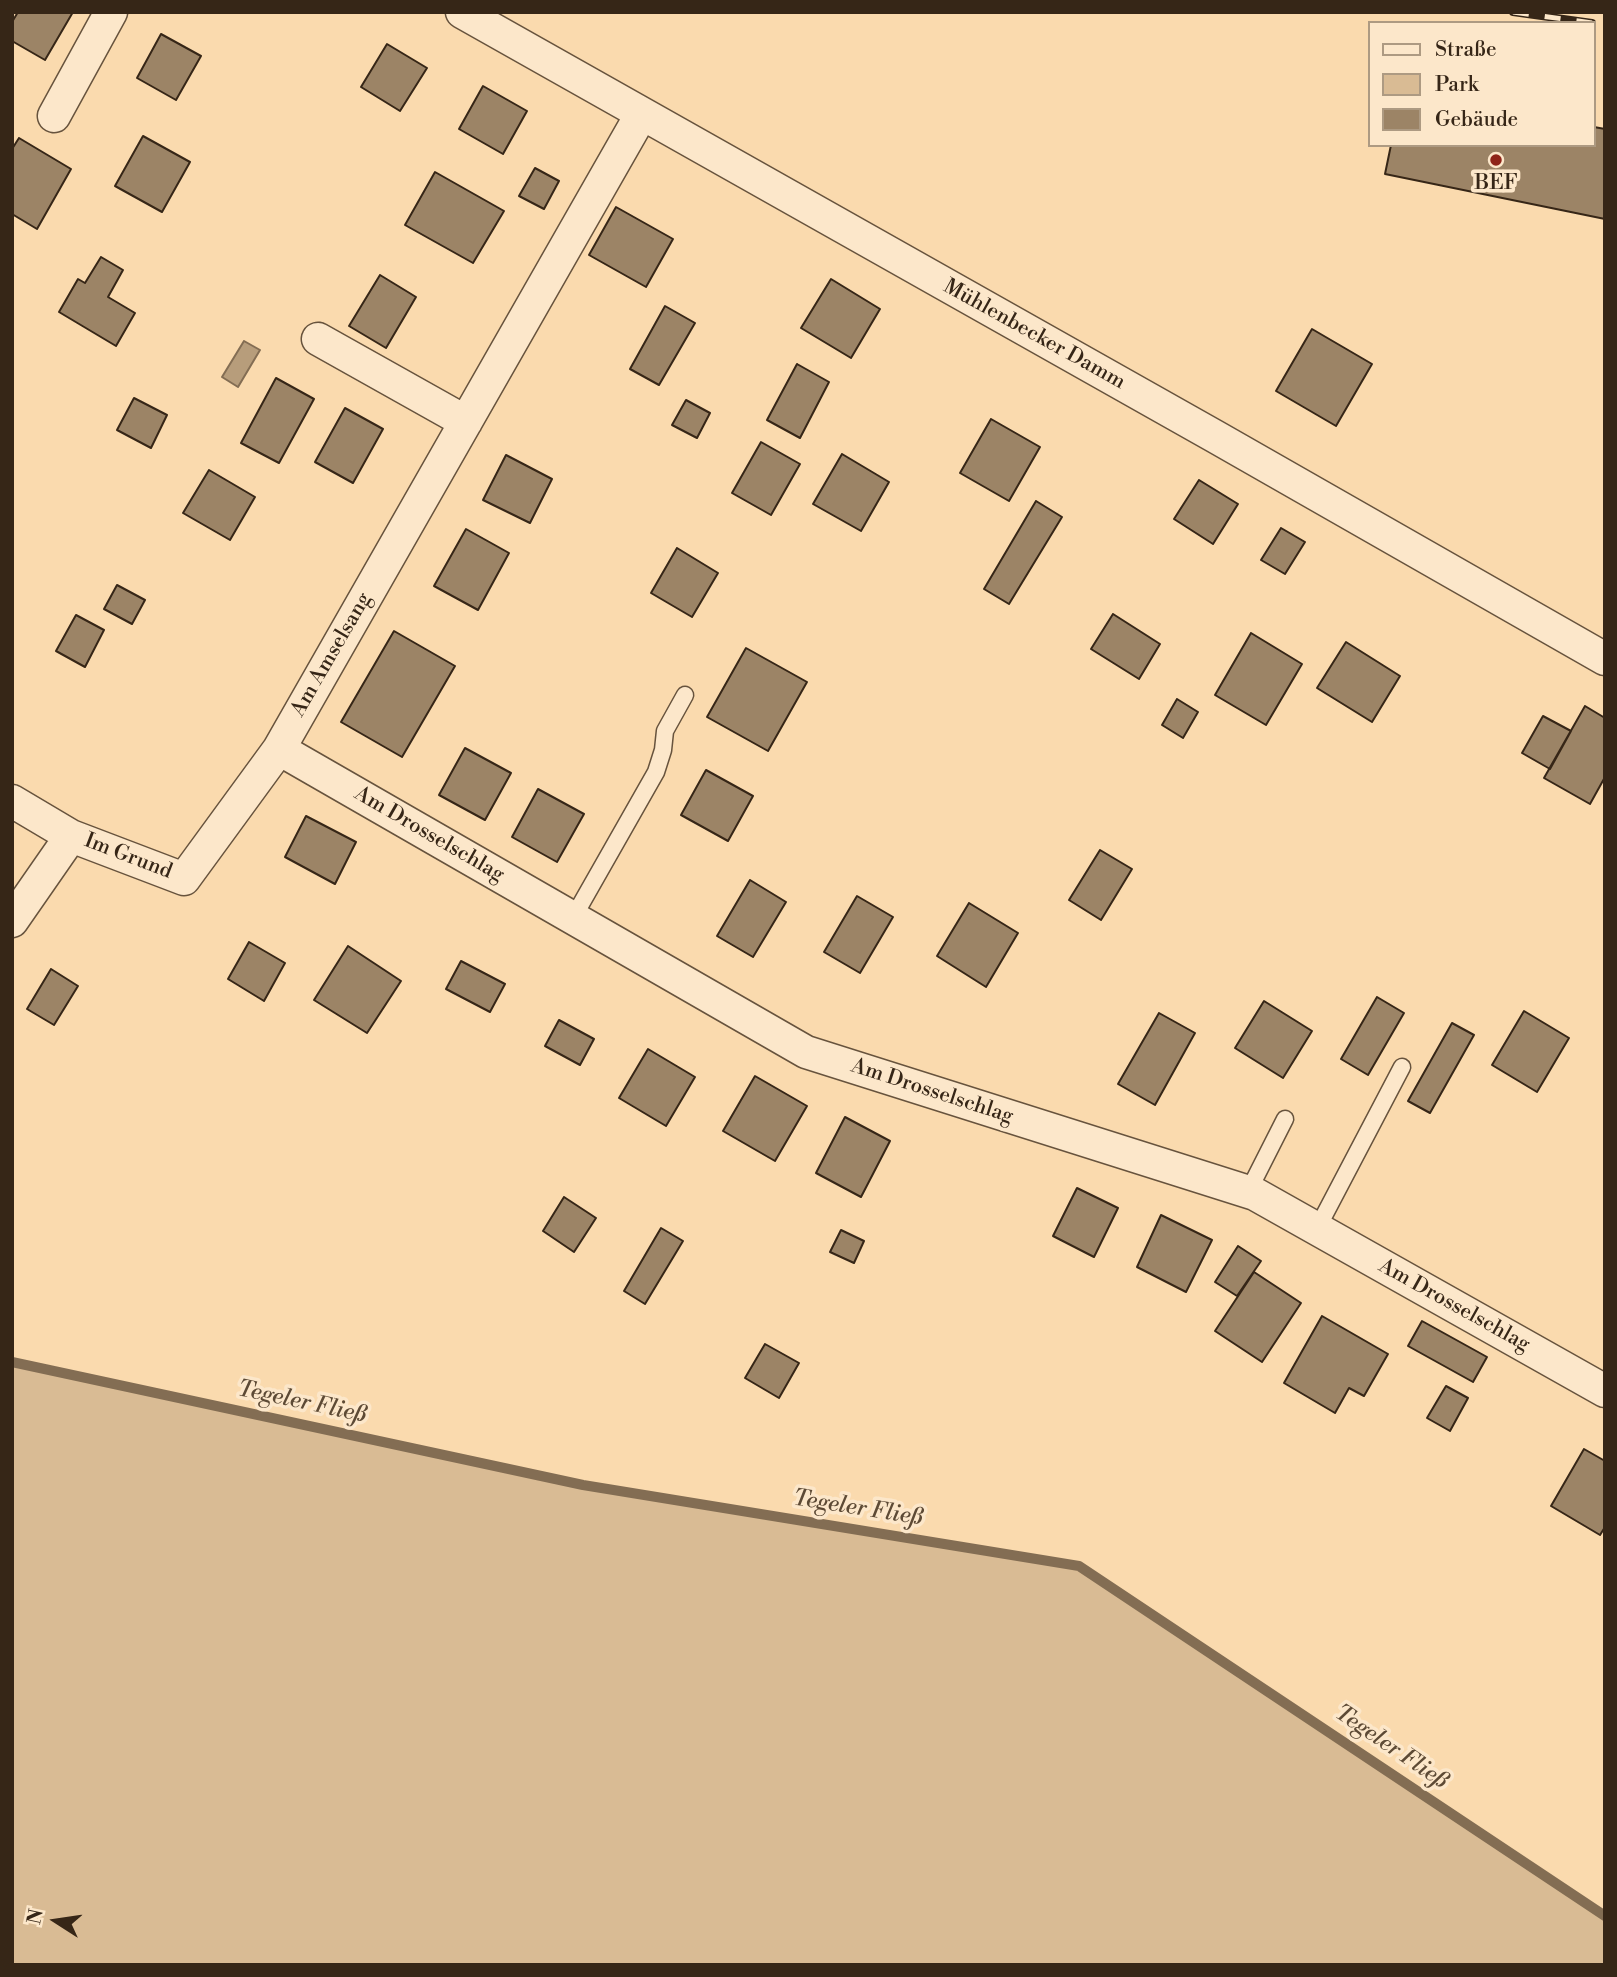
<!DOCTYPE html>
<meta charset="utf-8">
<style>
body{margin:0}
#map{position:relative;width:1617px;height:1977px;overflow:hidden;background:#fadaae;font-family:"Libre Bodoni",serif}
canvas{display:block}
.frame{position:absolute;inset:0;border:14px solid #362617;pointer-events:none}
.legend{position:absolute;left:1368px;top:21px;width:228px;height:126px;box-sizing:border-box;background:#fce7ca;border:2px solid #ad9a82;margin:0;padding:9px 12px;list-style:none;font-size:21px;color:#362617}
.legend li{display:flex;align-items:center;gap:14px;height:35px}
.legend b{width:35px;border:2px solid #ad9a82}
.north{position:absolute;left:21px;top:1886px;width:70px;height:70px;-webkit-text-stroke:5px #fce7ca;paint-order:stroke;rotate:282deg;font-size:19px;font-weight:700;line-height:28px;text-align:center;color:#362617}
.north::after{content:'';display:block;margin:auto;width:24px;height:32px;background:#362617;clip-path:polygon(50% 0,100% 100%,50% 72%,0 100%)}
</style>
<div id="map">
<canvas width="1617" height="1977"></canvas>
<div class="frame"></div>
<ul class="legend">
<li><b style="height:9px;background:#fce7ca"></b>Straße</li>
<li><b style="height:19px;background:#d9bb94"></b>Park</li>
<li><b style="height:19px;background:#9c8466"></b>Gebäude</li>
</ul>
<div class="north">N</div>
</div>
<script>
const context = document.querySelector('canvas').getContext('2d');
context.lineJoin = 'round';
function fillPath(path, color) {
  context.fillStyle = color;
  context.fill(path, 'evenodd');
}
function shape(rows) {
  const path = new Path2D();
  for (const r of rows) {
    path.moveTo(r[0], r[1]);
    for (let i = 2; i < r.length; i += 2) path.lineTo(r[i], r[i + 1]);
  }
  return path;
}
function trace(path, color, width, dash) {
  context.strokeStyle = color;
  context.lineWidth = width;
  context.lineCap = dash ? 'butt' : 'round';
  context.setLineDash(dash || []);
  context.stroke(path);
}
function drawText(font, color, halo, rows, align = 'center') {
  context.font = font + ' "Libre Bodoni",serif';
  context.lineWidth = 7;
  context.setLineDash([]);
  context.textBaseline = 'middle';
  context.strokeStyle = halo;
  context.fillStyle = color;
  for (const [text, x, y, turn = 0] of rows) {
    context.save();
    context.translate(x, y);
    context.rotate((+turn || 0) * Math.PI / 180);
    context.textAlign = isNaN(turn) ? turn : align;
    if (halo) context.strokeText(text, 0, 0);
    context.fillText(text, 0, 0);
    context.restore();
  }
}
fillPath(shape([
 [12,1362,583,1485,1079,1566,1605,1916,1605,1965,12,1965]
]), '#d9bb94');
const water = shape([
 [244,341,260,350,238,387,222,377,244,341]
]);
fillPath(water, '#b79d7b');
trace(water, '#836d53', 2);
trace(shape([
 [12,1362,583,1485,1079,1566,1605,1916]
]), '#836d53', 10);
const building = shape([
 [18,12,73,12,45,60,12,41,12,22,18,12],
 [161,34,201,56,176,100,137,78,161,34],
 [387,44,427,68,400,111,361,87,387,44],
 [483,86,527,111,503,154,459,129,483,86],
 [1594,127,1605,129,1605,219,1385,174,1391,145,1594,145,1594,127],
 [143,136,190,162,162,212,115,186,143,136],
 [19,138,71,169,37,229,12,214,12,149,19,138],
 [535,168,559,181,544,209,519,196,535,168],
 [435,172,504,211,473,263,405,225,435,172],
 [616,207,673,239,646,287,589,255,616,207],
 [101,257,123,270,108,297,135,313,116,346,59,312,78,279,85,283,101,257],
 [380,275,416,297,386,348,349,326,380,275],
 [831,279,880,309,851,358,801,328,831,279],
 [665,306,695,323,659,385,630,369,665,306],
 [1312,329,1372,364,1336,426,1276,391,1312,329],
 [797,364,829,382,800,438,767,420,797,364],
 [276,378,314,399,279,463,241,443,276,378],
 [134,398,167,415,151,448,117,430,134,398],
 [686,400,710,413,697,438,672,425,686,400],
 [345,408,383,429,353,483,315,462,345,408],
 [991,419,1040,447,1009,501,960,473,991,419],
 [761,442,800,464,771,515,732,493,761,442],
 [842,454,889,482,861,531,813,504,842,454],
 [506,455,552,479,530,523,483,500,506,455],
 [209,470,255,497,230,540,183,513,209,470],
 [1199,480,1238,504,1213,544,1174,519,1199,480],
 [1036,501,1062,517,1009,604,984,589,1036,501],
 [1281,528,1305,542,1285,574,1261,560,1281,528],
 [466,529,509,553,478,610,434,586,466,529],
 [677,548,718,573,692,617,651,593,677,548],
 [117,585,145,600,132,624,104,609,117,585],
 [1113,614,1160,644,1139,679,1091,649,1113,614],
 [76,615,104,630,85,667,56,651,76,615],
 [394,631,455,666,402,757,341,722,394,631],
 [1251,633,1302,664,1266,725,1215,695,1251,633],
 [1346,642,1400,676,1372,722,1317,688,1346,642],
 [746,648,807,682,768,751,707,717,746,648],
 [1177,699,1198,712,1183,738,1162,725,1177,699],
 [1585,706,1605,718,1605,777,1590,804,1544,778,1585,706],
 [1543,716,1571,731,1550,769,1522,753,1543,716],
 [465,748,511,773,485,820,439,795,465,748],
 [706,770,753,796,728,841,681,815,706,770],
 [538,789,584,814,557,862,512,837,538,789],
 [306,816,356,842,335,884,285,857,306,816],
 [1100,850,1132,869,1101,920,1069,900,1100,850],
 [750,880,786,902,753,957,717,936,750,880],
 [857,896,893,917,860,973,824,952,857,896],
 [969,903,1018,933,986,987,937,956,969,903],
 [249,942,285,963,264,1001,228,979,249,942],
 [348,946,401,981,367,1033,314,1000,348,946],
 [461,961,505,984,490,1012,446,989,461,961],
 [51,969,78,986,54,1025,27,1009,51,969],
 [1377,997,1404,1013,1368,1075,1341,1059,1377,997],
 [1264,1001,1312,1031,1283,1078,1235,1048,1264,1001],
 [1524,1011,1569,1038,1537,1092,1492,1065,1524,1011],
 [1159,1013,1195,1033,1155,1105,1118,1084,1159,1013],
 [559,1020,594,1039,580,1065,545,1046,559,1020],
 [1452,1023,1474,1035,1430,1113,1408,1101,1452,1023],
 [648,1049,695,1077,666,1126,619,1098,648,1049],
 [755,1076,807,1106,775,1161,723,1131,755,1076],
 [845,1117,890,1141,861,1197,816,1173,845,1117],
 [1077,1188,1118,1208,1094,1257,1053,1236,1077,1188],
 [564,1197,596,1218,574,1252,543,1231,564,1197],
 [1161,1215,1212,1240,1186,1292,1137,1267,1161,1215],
 [661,1228,683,1241,645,1304,624,1291,661,1228],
 [841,1230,864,1241,854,1263,830,1252,841,1230],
 [1238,1246,1261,1261,1237,1296,1215,1282,1238,1246],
 [1254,1272,1301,1303,1262,1362,1215,1331,1254,1272],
 [1322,1316,1388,1354,1364,1396,1349,1388,1335,1413,1284,1383,1322,1316],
 [1422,1321,1487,1357,1473,1382,1408,1346,1422,1321],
 [765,1344,799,1363,779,1398,745,1378,765,1344],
 [1446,1386,1468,1398,1450,1431,1427,1418,1446,1386],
 [1584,1449,1605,1461,1605,1527,1600,1535,1551,1506,1584,1449]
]);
fillPath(building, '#9c8466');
trace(building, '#362617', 2);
const lane = shape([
 [573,918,656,772,663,750,665,731,685,695],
 [1248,1192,1285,1119],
 [1317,1229,1402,1067]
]);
const street = shape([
 [462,12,1216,437,1605,659],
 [54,116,111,12],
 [318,339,466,422],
 [279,749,806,1052,1255,1194,1605,1391],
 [12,801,71,836,184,879,279,749,637,122,638,112],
 [12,921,71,836]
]);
trace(lane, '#67533d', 19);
trace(street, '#67533d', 35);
trace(lane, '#fce7ca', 16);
trace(street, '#fce7ca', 32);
const rail = shape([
 [1513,12,1592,23]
]);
trace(rail, '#362617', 8);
trace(rail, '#fce7ca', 5, [16]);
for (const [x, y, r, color] of [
 [1496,160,7,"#8f2418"]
]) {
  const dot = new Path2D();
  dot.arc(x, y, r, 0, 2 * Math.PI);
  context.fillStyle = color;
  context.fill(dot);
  trace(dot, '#fce7ca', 2.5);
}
drawText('21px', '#362617', '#fce7ca', [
 ["BEF",1496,184]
]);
drawText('21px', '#362617', '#fce7ca', [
 ["Mühlenbecker Damm",1034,335,29],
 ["Am Amselsang",332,655,-60],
 ["Am Drosselschlag",429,835,30],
 ["Im Grund",128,857,21],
 ["Am Drosselschlag",932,1092,18],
 ["Am Drosselschlag",1454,1306,29]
]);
drawText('italic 23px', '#5d4a35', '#fce7ca', [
 ["Tegeler Fließ",302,1403,12],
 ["Tegeler Fließ",858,1509,9],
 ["Tegeler Fließ",1391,1748,34]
]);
</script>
